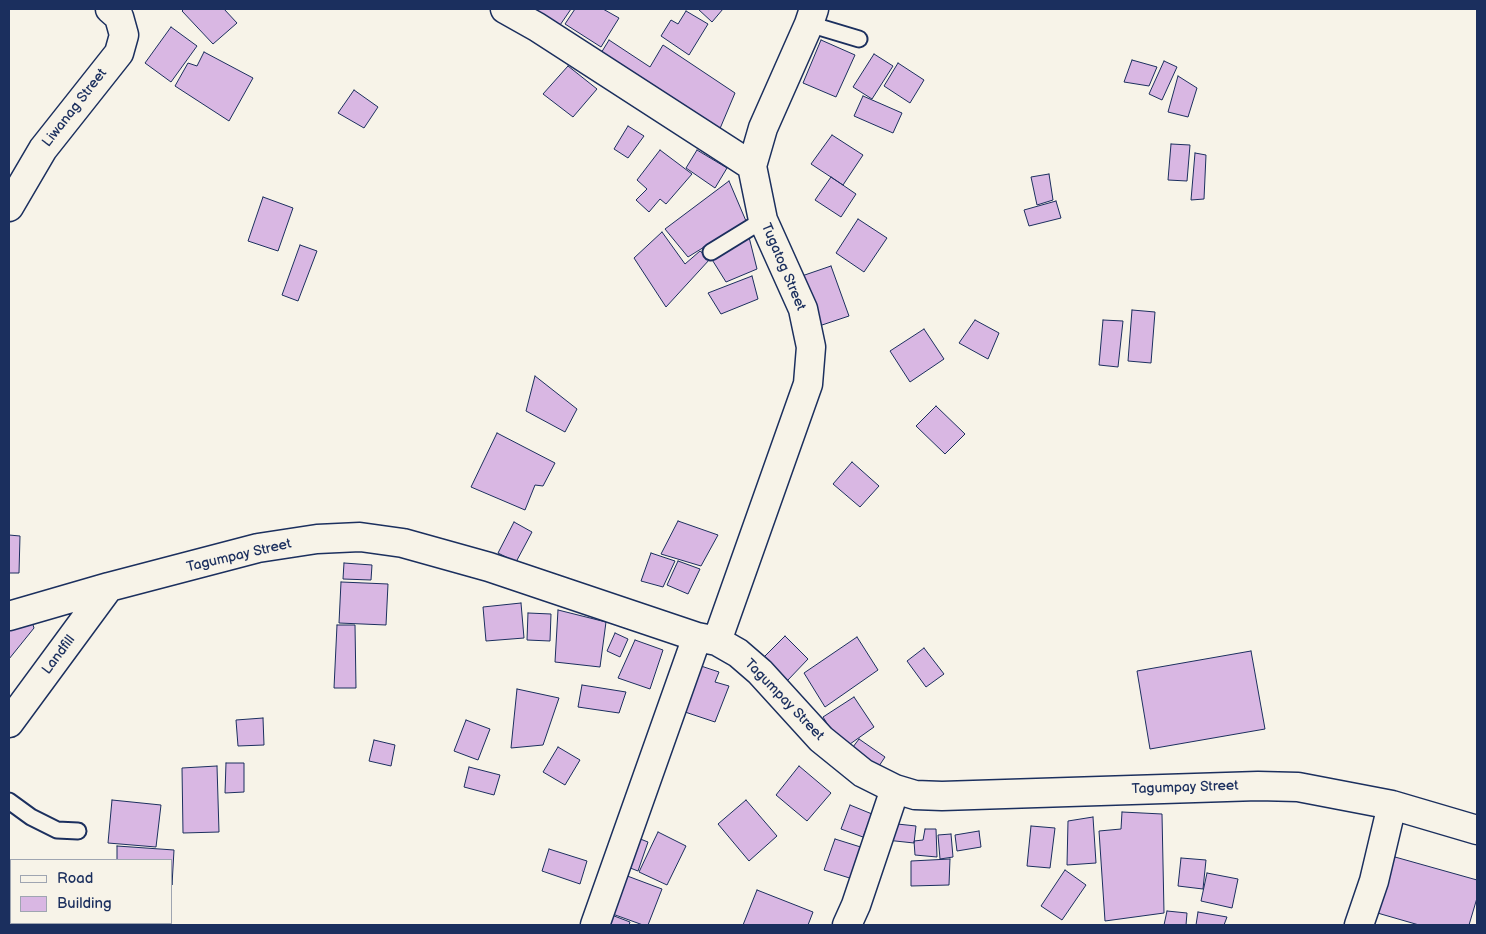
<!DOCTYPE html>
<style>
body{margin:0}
#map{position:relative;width:1486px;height:934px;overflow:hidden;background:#f7f3e8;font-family:"Balsamiq Sans",sans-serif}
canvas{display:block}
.frame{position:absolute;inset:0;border:10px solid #1b2f5e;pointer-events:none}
.legend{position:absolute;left:10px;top:859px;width:162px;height:65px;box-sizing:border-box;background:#f7f3e8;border:1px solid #9fa5b1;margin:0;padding:6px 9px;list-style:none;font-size:15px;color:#1b2f5e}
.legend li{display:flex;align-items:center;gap:10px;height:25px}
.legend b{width:25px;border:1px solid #9fa5b1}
</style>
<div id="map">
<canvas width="1486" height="934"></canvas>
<div class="frame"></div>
<ul class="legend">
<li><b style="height:6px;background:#f7f3e8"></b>Road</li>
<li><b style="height:14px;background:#d9b7e3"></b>Building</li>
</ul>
</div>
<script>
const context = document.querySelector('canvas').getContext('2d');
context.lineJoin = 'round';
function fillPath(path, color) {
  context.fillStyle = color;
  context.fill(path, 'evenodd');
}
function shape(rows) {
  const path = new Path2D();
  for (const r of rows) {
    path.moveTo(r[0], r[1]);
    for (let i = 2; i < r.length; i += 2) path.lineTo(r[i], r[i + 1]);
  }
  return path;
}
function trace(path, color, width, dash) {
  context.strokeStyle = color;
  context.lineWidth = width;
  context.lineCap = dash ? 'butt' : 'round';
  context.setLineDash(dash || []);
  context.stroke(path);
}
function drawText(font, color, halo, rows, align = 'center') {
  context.font = font + ' "Balsamiq Sans",sans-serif';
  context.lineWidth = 5;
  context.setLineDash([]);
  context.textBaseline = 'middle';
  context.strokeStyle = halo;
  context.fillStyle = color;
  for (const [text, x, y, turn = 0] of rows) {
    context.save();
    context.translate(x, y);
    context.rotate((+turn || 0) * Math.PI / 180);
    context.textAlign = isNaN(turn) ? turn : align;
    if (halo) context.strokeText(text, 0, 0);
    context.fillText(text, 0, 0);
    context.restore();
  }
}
const building = shape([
 [184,9,224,9,237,23,213,44,182,11,184,9],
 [534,9,571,9,558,28,532,12,534,9],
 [575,9,603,9,619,18,601,47,565,24,575,9],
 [698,9,723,9,712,22,698,9],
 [686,11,708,24,689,55,661,36,671,20,678,24,686,11],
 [171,27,197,46,171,82,145,63,171,27],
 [609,40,650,67,663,45,735,93,716,138,595,63,609,40],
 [821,40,855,55,836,97,803,83,821,40],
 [204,52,253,78,229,121,175,86,188,63,197,66,204,52],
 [874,54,893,66,872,99,853,87,874,54],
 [1132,60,1157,67,1149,86,1124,82,1132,60],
 [1164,61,1177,67,1162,100,1149,94,1164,61],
 [898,63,924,80,910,103,884,86,898,63],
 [568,66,597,89,573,117,543,94,568,66],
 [1178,76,1197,88,1188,117,1168,112,1178,76],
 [354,90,378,107,364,128,338,113,354,90],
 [863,96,902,113,893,133,854,116,863,96],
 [628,126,644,136,628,158,614,149,628,126],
 [832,135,863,155,843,185,811,164,832,135],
 [1171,144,1190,145,1187,181,1168,180,1171,144],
 [660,150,692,174,666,204,660,199,649,212,636,200,647,189,637,180,660,150],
 [697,150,727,168,715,188,686,168,697,150],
 [1195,153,1206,155,1204,199,1191,200,1195,153],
 [1049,174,1053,200,1037,205,1031,177,1049,174],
 [831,177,856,194,841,217,815,200,831,177],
 [729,181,746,221,688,257,665,229,729,181],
 [263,197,293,208,278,251,248,241,263,197],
 [1056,201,1061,218,1029,226,1024,210,1056,201],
 [858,219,887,238,864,272,836,253,858,219],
 [662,232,685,264,700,251,710,259,666,307,634,258,662,232],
 [749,237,757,269,726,282,711,258,749,237],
 [300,245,317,251,298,301,282,295,300,245],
 [831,266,849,316,813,328,796,278,831,266],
 [752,276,758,299,721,314,708,293,752,276],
 [1132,310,1155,312,1151,363,1128,361,1132,310],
 [975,320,999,333,988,359,959,343,975,320],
 [1103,320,1123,321,1118,367,1099,365,1103,320],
 [924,329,944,359,910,382,890,351,924,329],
 [535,376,577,409,565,432,526,411,535,376],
 [936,406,965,434,945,454,916,426,936,406],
 [497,433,555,463,543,486,535,485,525,510,471,487,497,433],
 [852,462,879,486,860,507,833,484,852,462],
 [678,521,718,535,701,566,661,554,678,521],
 [514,522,532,532,516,562,498,553,514,522],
 [9,535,20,536,19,573,9,573,9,535],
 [651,553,675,561,663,587,641,581,651,553],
 [678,561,700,569,688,594,667,585,678,561],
 [344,563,372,565,371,580,343,579,344,563],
 [341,582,388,584,386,625,339,623,341,582],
 [521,603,524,638,486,641,483,607,521,603],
 [558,610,606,622,600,667,555,662,558,610],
 [29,612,34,628,9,659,9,619,29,612],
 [528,613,551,614,550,641,527,640,528,613],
 [337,625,355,625,356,688,334,688,337,625],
 [615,633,628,639,620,657,607,651,615,633],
 [785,636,808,659,787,681,763,658,785,636],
 [857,637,878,670,825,707,804,673,857,637],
 [635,640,663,650,650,689,618,678,635,640],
 [924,648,944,674,926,687,907,661,924,648],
 [1251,651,1265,729,1150,749,1137,671,1251,651],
 [695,664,719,672,715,682,729,686,715,722,682,711,695,664],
 [582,685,626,692,619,713,578,707,582,685],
 [517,689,559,698,543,745,511,748,517,689],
 [854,697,874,727,843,749,823,717,854,697],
 [263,718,264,745,238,746,236,720,263,718],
 [466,720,490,729,478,760,454,751,466,720],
 [859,739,885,757,877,769,850,751,859,739],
 [374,740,395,745,391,766,369,761,374,740],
 [558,747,580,760,565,785,543,772,558,747],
 [226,763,244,763,244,792,225,793,226,763],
 [217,766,219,832,183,833,182,768,217,766],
 [799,766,831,793,807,821,776,795,799,766],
 [469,767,500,775,494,795,464,787,469,767],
 [112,800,161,805,156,847,108,843,112,800],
 [746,800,777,836,749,861,718,824,746,800],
 [850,805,872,814,863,837,841,829,850,805],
 [1122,812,1162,814,1164,913,1105,921,1099,831,1121,829,1122,812],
 [1093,817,1096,863,1067,865,1068,821,1093,817],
 [888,823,916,826,914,843,886,840,888,823],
 [1031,826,1055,828,1050,868,1027,866,1031,826],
 [925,829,936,829,937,857,915,855,914,841,923,840,925,829],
 [979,831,981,847,957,851,955,835,979,831],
 [658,832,686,846,667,885,639,872,658,832],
 [951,834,953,857,940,859,938,835,951,834],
 [630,835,648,842,638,871,620,864,630,835],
 [835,839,867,849,856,880,824,870,835,839],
 [117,846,174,850,172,885,171,860,117,860,117,846],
 [549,849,587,861,580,884,542,871,549,849],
 [1395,857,1477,880,1477,898,1469,925,1419,925,1374,912,1395,857],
 [1181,858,1206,860,1203,889,1178,886,1181,858],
 [950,859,949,885,911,886,911,861,950,859],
 [1065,870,1086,885,1062,920,1041,906,1065,870],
 [1207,873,1238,879,1232,908,1201,901,1207,873],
 [622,874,662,889,648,925,643,925,607,912,622,874],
 [757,890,813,912,808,925,743,925,757,890],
 [1167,911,1187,913,1186,925,1164,925,1167,911],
 [1198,912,1227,917,1224,925,1196,925,1198,912],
 [609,914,630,922,629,925,604,925,609,914]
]);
fillPath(building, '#d9b7e3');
trace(building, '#1b2f5e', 1);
const lane = shape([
 [809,24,859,39],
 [711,252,763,220],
 [9,801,31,817,57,830,78,831]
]);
const street = shape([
 [505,9,537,27,752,166],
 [9,207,43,149,119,53,124,35,119,17,110,9],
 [9,616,109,587,258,548,317,539,360,537,403,543,489,567,697,637,717,641,738,653,760,672,821,739,863,773,895,789,915,795,942,796,1258,786,1298,787,1392,805,1477,830],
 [717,641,808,384,811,347,803,309,763,220,752,166,763,128,809,24,814,9],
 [9,723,109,587],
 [595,925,697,637],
 [847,925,856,905,895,789],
 [1359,925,1374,881,1392,805]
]);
trace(lane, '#1b2f5e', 19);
trace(street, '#1b2f5e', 31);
trace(lane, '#f7f3e8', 15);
trace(street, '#f7f3e8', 28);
drawText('14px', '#1b2f5e', '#f7f3e8', [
 ["Liwanag Street",75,108,-52],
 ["Tugatog Street",783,267,67],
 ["Tagumpay Street",239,556,-13],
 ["Landfill",59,655,-53],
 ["Tagumpay Street",784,700,46],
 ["Tagumpay Street",1185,788,-2]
]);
</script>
